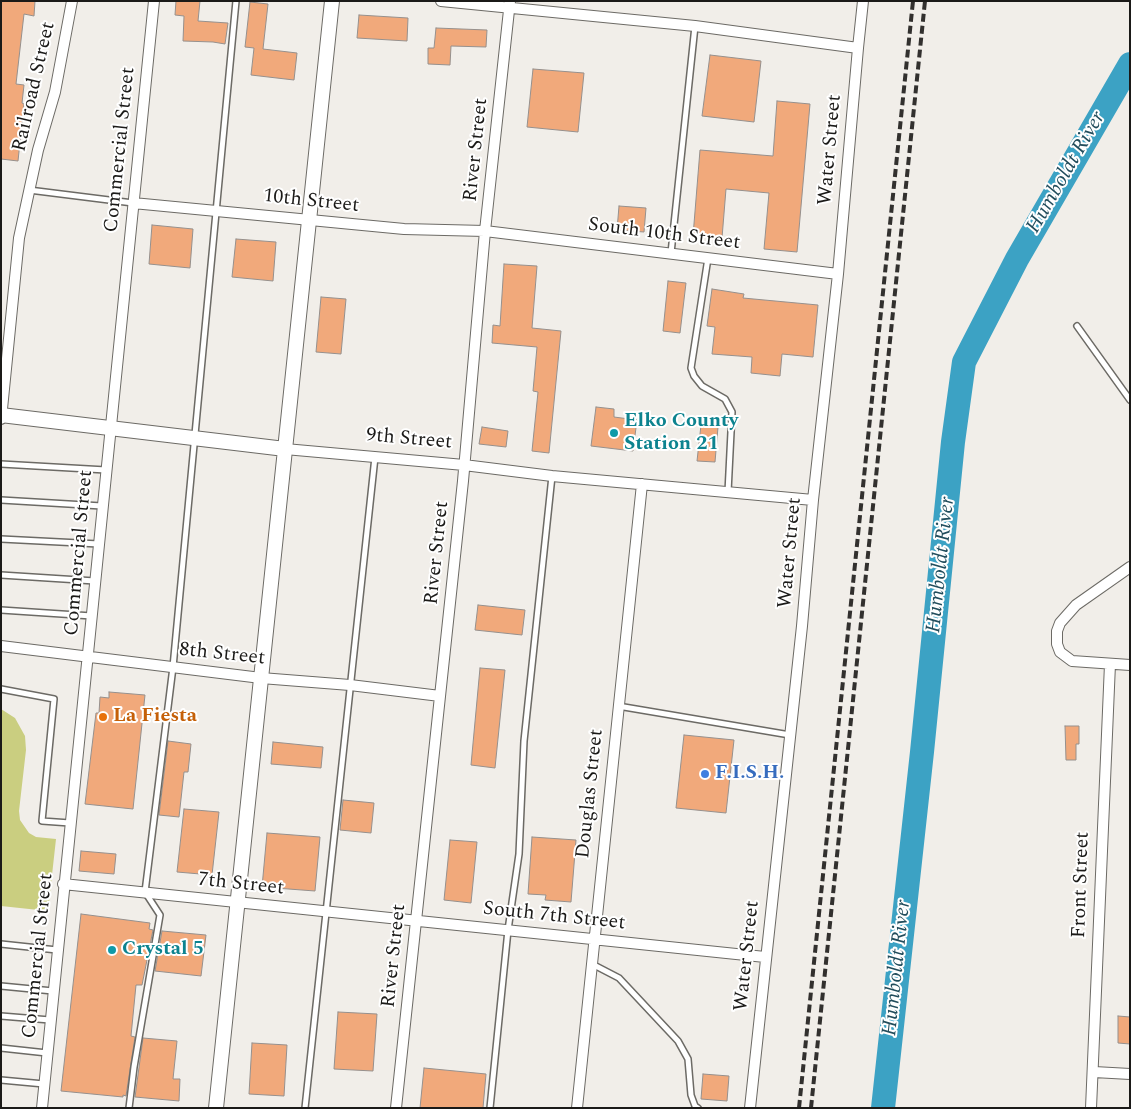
<!DOCTYPE html>
<style>
body{margin:0}
#map{position:relative;width:1131px;height:1109px;overflow:hidden;background:#f1eee9;font-family:Spectral,serif}
canvas{display:block}
.frame{position:absolute;inset:0;border:2px solid #1b1a18;pointer-events:none}
</style>
<div id="map">
<canvas width="1131" height="1109"></canvas>
<div class="frame"></div>
</div>
<script>
const context = document.querySelector('canvas').getContext('2d');
context.lineJoin = 'round';
function fillPath(path, color) {
  context.fillStyle = color;
  context.fill(path, 'evenodd');
}
function shape(rows) {
  const path = new Path2D();
  for (const r of rows) {
    path.moveTo(r[0], r[1]);
    for (let i = 2; i < r.length; i += 2) path.lineTo(r[i], r[i + 1]);
  }
  return path;
}
function trace(path, color, width, dash) {
  context.strokeStyle = color;
  context.lineWidth = width;
  context.lineCap = dash ? 'butt' : 'round';
  context.setLineDash(dash || []);
  context.stroke(path);
}
function drawText(font, color, halo, rows, align = 'center') {
  context.font = font + ' Spectral,serif';
  context.lineWidth = 4;
  context.setLineDash([]);
  context.textBaseline = 'middle';
  context.strokeStyle = halo;
  context.fillStyle = color;
  for (const [text, x, y, turn = 0] of rows) {
    context.save();
    context.translate(x, y);
    context.rotate((+turn || 0) * Math.PI / 180);
    context.textAlign = isNaN(turn) ? turn : align;
    if (halo) context.strokeText(text, 0, 0);
    context.fillText(text, 0, 0);
    context.restore();
  }
}
fillPath(shape([
 [1,709,15,718,25,736,26,750,19,811,20,820,29,833,36,837,56,839,48,911,1,906]
]), '#cace80');
trace(shape([
 [883,1108,922,752,953,442,964,362,1017,259,1130,64]
]), '#3ca2c4', 24);
const building = shape([
 [1,1,35,1,34,16,24,14,16,84,24,85,22,103,24,104,18,161,1,159,1,1],
 [176,1,200,1,198,21,228,23,225,44,213,42,183,41,184,16,175,15,176,1],
 [250,2,268,4,263,49,297,53,294,80,251,75,254,48,245,47,250,2],
 [359,15,408,18,407,41,357,38,359,15],
 [436,28,487,30,486,47,451,46,450,65,428,64,428,48,434,48,436,28],
 [710,55,761,61,754,122,702,116,710,55],
 [533,69,584,73,578,132,527,127,533,69],
 [777,101,810,104,797,252,764,249,769,193,726,189,722,238,693,236,700,150,773,156,777,101],
 [619,206,646,208,644,232,617,230,619,206],
 [152,225,193,229,190,268,149,264,152,225],
 [236,239,276,242,273,281,232,277,236,239],
 [504,264,537,266,532,328,561,331,549,453,532,451,538,392,533,391,537,347,492,343,493,325,500,326,504,264],
 [668,281,686,283,680,333,663,331,668,281],
 [712,289,744,294,743,298,818,305,813,357,782,354,780,376,751,373,752,357,712,354,715,327,707,326,712,289],
 [321,297,346,299,341,354,316,352,321,297],
 [596,407,614,409,614,417,637,420,633,451,591,446,596,407],
 [701,425,718,427,715,462,697,461,701,425],
 [482,427,508,431,506,447,479,444,482,427],
 [478,605,525,610,522,635,475,630,478,605],
 [480,668,505,670,495,768,471,765,480,668],
 [109,692,145,695,133,809,85,804,96,713,99,713,100,697,109,698,109,692],
 [1065,726,1079,726,1079,744,1076,744,1076,760,1066,760,1065,726],
 [684,735,734,740,726,813,676,808,684,735],
 [168,741,191,744,188,772,184,772,179,817,159,815,168,741],
 [273,742,323,747,321,768,271,764,273,742],
 [343,800,374,803,371,833,340,830,343,800],
 [184,809,219,812,212,875,177,872,184,809],
 [267,833,320,837,315,891,262,887,267,833],
 [532,837,576,840,571,902,545,900,546,895,528,894,532,837],
 [450,840,477,842,471,903,444,900,450,840],
 [81,851,116,854,114,874,79,871,81,851],
 [81,914,150,923,149,929,153,930,142,985,136,985,131,1036,135,1037,126,1096,123,1095,123,1097,61,1091,81,914],
 [162,931,206,935,201,976,155,971,162,931],
 [338,1012,377,1014,373,1071,334,1069,338,1012],
 [1118,1016,1130,1017,1130,1044,1118,1043,1118,1016],
 [143,1038,177,1041,173,1079,180,1079,179,1101,135,1097,143,1038],
 [252,1043,287,1045,284,1096,249,1094,252,1043],
 [424,1068,486,1074,483,1108,420,1108,424,1068],
 [703,1074,729,1076,727,1101,701,1099,703,1074]
]);
fillPath(building, '#f1a97b');
trace(building, '#95908d', 1);
const service = shape([
 [29,190,133,203],
 [671,253,695,26],
 [708,258,691,368,694,376,702,386,725,399,732,412,728,492],
 [1077,326,1130,400],
 [1,464,106,470],
 [1,500,102,506],
 [1,539,99,544],
 [1,575,95,581],
 [1,610,92,616],
 [1,689,54,699,42,821,70,823],
 [618,706,790,735],
 [1,944,57,950],
 [592,964,619,978,678,1041,688,1059,691,1095,695,1106,698,1108],
 [1,986,53,991],
 [1,1016,50,1020],
 [1,1048,47,1053],
 [1,1080,44,1084],
 [129,1108,134,1067,160,915,145,892,173,667,236,1],
 [305,1108,375,457],
 [490,1108,508,930,519,854,524,741,552,476]
]);
const minor = shape([
 [441,1,695,26,858,48],
 [133,203,404,229,485,231,838,274],
 [1,419,19,238,38,150,55,92,72,1],
 [285,449,464,465,552,476,813,500],
 [1130,567,1076,605,1060,623,1057,631,1057,644,1060,652,1072,661,1130,665],
 [1,646,261,678,350,685,440,696],
 [63,884,765,957],
 [1094,1072,1130,1074],
 [42,1108,154,1],
 [396,1108,463,481,485,231,510,1],
 [577,1108,642,484],
 [750,1108,802,626,813,500,838,274,858,48,863,1],
 [1091,1108,1110,664]
]);
const tertiary = shape([
 [1,415,285,449],
 [216,1108,332,1]
]);
trace(service, '#6c6a65', 8);
trace(minor, '#6c6a65', 12);
trace(tertiary, '#6c6a65', 16);
trace(service, '#fff', 5);
trace(minor, '#fff', 10);
trace(tertiary, '#fff', 14);
trace(shape([
 [799,1108,913,1],
 [811,1108,925,1]
]), '#32302e', 4, [8, 4]);
for (const [x, y, r, color] of [
 [614,433,5,"#0f9aa8"],
 [103,717,5,"#e8710a"],
 [705,774,5,"#3f7fe0"],
 [112,950,5,"#0f9aa8"]
]) {
  const dot = new Path2D();
  dot.arc(x, y, r, 0, 2 * Math.PI);
  context.fillStyle = color;
  context.fill(dot);
  trace(dot, '#fff', 2);
}
drawText('20px', '#1b1a18', '#fff', [
 ["Railroad Street",35,87,-77],
 ["Commercial Street",121,150,-84],
 ["River Street",477,150,-84],
 ["Water Street",831,150,-85],
 ["10th Street",311,202,6],
 ["South 10th Street",664,235,7],
 ["9th Street",409,440,5],
 ["Commercial Street",80,553,-85],
 ["River Street",438,553,-84],
 ["Water Street",791,553,-85],
 ["8th Street",222,655,6],
 ["Douglas Street",591,794,-84],
 ["7th Street",241,885,6],
 ["Front Street",1082,885,-88],
 ["South 7th Street",554,917,6],
 ["Commercial Street",39,956,-84],
 ["River Street",395,956,-84],
 ["Water Street",748,956,-84]
]);
drawText('bold 20px', '#0d838f', '#fff', [
 ["Elko County",624,422],
 ["Station 21",624,445],
 ["Crystal 5",122,950]
], 'left');
drawText('bold 20px', '#c56008', '#fff', [
 ["La Fiesta",113,717]
], 'left');
drawText('bold 20px', '#366cbe', '#fff', [
 ["F.I.S.H.",715,774]
], 'left');
drawText('italic 21px', '#224d5c', '#fff', [
 ["Humboldt River",1067,173,-60],
 ["Humboldt River",942,565,-84],
 ["Humboldt River",898,968,-84]
]);
</script>
